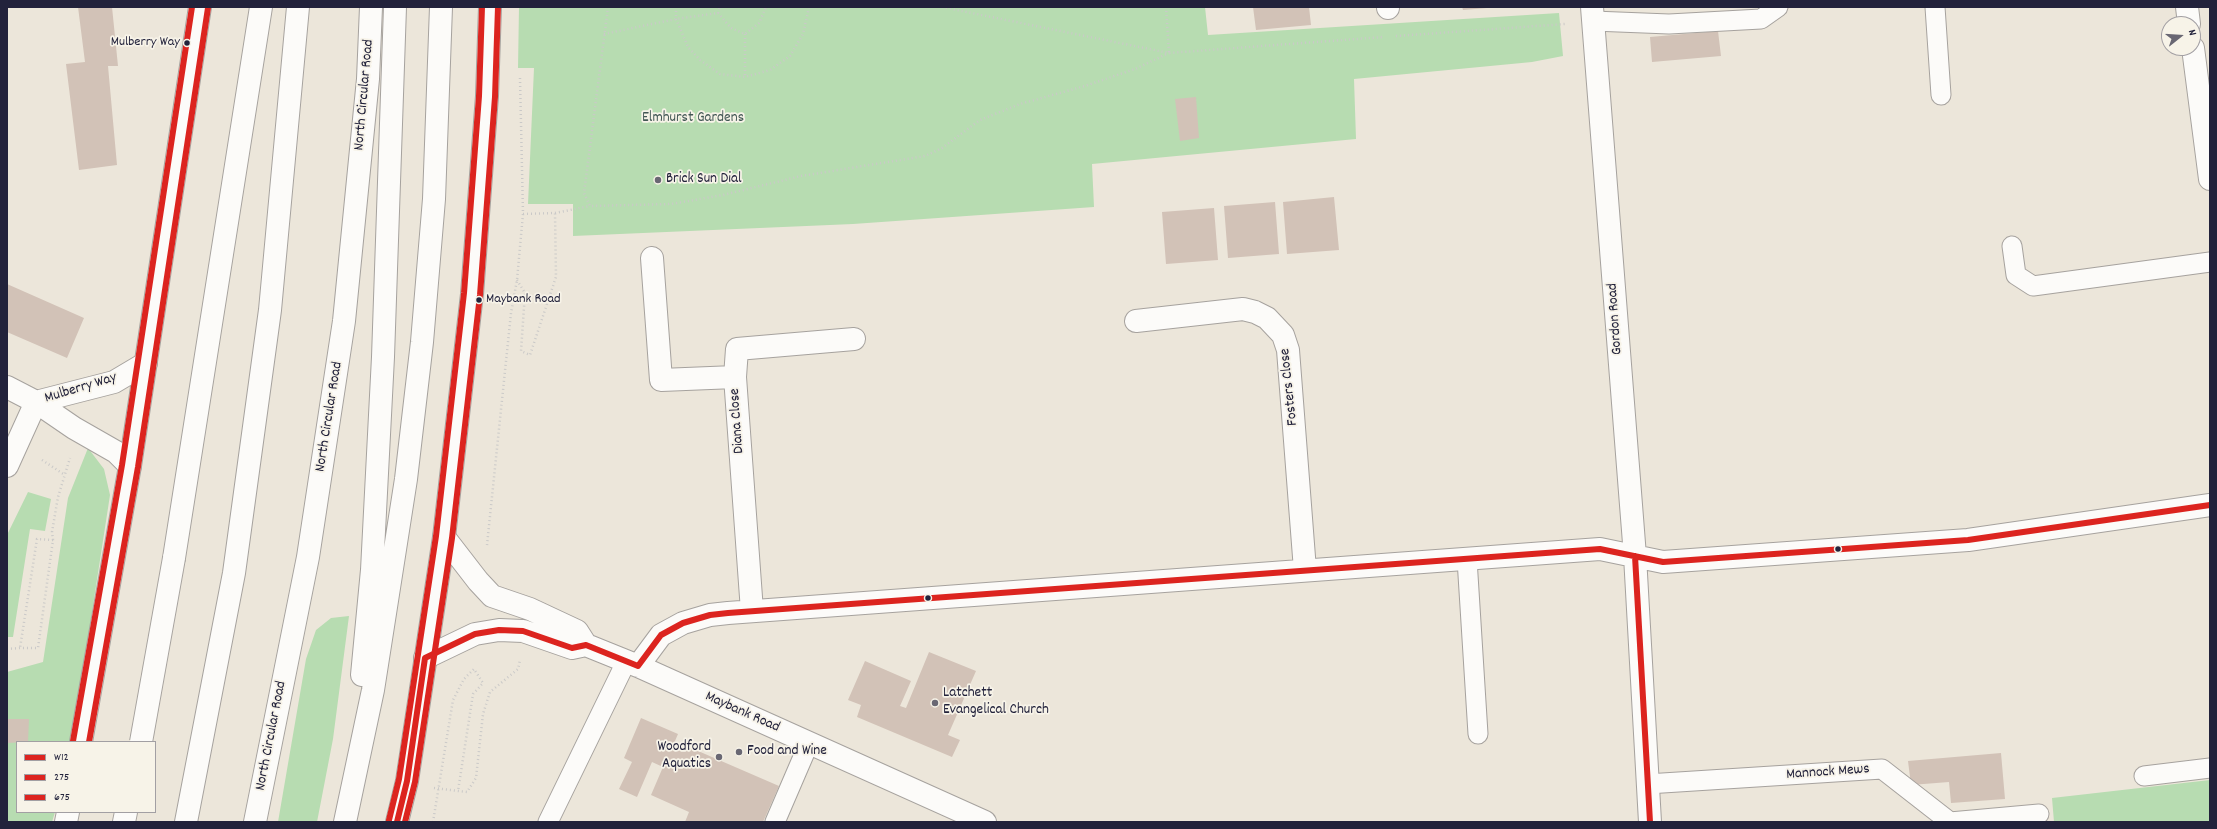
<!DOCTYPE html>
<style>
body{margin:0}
#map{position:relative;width:2217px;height:829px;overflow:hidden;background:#ece6da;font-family:Dekko,sans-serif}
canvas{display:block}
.frame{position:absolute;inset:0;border:8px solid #22223b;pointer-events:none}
.legend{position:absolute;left:16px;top:741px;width:140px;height:72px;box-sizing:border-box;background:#f7f3e8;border:1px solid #a29fa3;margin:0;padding:5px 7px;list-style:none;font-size:12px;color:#22223b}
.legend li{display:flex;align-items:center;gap:8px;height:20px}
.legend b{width:20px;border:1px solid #a29fa3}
.north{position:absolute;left:2161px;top:16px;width:40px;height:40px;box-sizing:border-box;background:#f7f3e8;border:1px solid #a29fa3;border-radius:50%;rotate:73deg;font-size:11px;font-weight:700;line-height:16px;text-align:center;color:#22223b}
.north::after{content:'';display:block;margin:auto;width:14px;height:18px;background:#696773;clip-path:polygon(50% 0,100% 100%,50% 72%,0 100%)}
</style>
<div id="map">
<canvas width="2217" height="829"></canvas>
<div class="frame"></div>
<ul class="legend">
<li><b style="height:5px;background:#dc241f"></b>W12</li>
<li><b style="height:5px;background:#dc241f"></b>275</li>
<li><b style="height:5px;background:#dc241f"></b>675</li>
</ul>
<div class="north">N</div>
</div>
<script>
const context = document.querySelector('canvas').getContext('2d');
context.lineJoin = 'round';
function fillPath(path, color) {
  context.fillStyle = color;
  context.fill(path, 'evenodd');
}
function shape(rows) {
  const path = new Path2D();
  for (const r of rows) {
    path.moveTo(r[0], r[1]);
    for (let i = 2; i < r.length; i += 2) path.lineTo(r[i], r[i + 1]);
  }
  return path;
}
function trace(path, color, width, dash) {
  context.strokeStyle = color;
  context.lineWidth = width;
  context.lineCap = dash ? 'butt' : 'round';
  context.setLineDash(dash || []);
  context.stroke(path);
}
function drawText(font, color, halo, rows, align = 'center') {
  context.font = font + ' Dekko,sans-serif';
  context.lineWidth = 3.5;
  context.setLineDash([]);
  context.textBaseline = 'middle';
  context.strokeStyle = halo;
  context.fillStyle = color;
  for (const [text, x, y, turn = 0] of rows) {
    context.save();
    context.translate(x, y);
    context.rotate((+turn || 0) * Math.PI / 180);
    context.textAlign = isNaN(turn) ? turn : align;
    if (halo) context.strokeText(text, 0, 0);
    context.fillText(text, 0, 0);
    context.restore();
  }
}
fillPath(shape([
 [519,7,1205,7,1208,35,1559,13,1563,56,1532,62,1354,79,1356,139,1092,164,1094,207,853,224,573,236,573,204,528,204,534,68,518,68],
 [88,448,104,469,110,495,72,742,17,742,17,812,55,812,52,822,7,822,7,672,43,662,68,498],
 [28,492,51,499,45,531,30,529,13,637,7,637,7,535],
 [349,616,333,739,317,822,278,822,306,659,316,630,331,618],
 [2210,780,2210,822,2054,822,2052,798]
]), '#b7dcb1');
fillPath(shape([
 [78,7,112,7,118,66,108,66,117,165,79,170,66,64,85,62],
 [1253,7,1309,7,1311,25,1256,30],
 [1462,7,1487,7,1487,8,1463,10],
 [1718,31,1721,56,1652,62,1650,37],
 [1196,97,1199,138,1180,141,1175,99],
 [1334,197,1339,250,1287,254,1283,202],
 [1275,202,1279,254,1228,258,1224,206],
 [1214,208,1218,260,1166,264,1162,212],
 [7,284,84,318,67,358,7,332],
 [929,652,976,671,948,735,960,740,952,757,857,717,861,705,848,700,865,661,911,681,900,706,906,708],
 [641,718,678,734,675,741,779,786,763,822,685,822,689,812,651,795,663,767,652,762,637,797,619,789,632,762,624,758],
 [7,719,29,719,28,742,7,743],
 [2001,753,2005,799,1951,803,1949,782,1911,785,1908,761]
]), '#d2c2b7');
const service = shape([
 [1935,7,1941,95],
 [1593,21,1669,24,1761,19,1778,7],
 [2012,246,2016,275,2033,286,2210,262],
 [1467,559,1478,734],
 [2144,776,2210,768],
 [1647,784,1882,769,1950,822,2039,814],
 [548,822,626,662],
 [775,822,809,743]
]);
const minor = shape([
 [1388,7,1388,8],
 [1592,7,1635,556,1650,822],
 [2187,7,2189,24],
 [2193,48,2210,179],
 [652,258,661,380,735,377],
 [1136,321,1243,309,1255,312,1267,318,1283,335,1288,350,1305,570],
 [7,387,36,402,74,428,116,452,130,466],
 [36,402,114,382,146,363],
 [7,466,36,402],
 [444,537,478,581,492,596,530,609,577,631,586,645,638,666,985,822],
 [752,611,735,377,737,349,854,339],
 [425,658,475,634,499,630,523,631,572,648,586,645],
 [638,666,661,635,683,623,710,615,728,613,1600,549,1663,562,1968,540,2210,505]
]);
const trunk = shape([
 [81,742,130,466,200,7],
 [66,822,68,812],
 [186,822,234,573,270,310,298,7],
 [255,822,308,557,344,321,368,79,371,7],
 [397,822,407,781,444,537,472,294,487,96,490,7]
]);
const motorway = shape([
 [174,558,261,7],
 [362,675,372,570,383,357,395,7],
 [124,822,126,812],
 [345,822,373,690,406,479,422,342,434,199,441,7]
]);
trace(service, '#a6a29e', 21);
trace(minor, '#a6a29e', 24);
trace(trunk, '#a6a29e', 24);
trace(motorway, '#a6a29e', 24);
trace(shape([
 [608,7,584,193,590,206,671,204,723,195,801,176,925,156,942,148,980,120,1020,104,1085,86,1135,69,1169,53],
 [676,7,676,19,688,47,700,60,720,74,745,77,770,70,790,56,803,34,809,7],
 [942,7,1169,53,1383,37],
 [1166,7,1169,53],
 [718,13,731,28,745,34,759,23,766,7],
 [718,13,720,7],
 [604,34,676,19,718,13],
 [745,34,745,77],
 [1396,36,1565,24],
 [523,214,555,213,590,206],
 [517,280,525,293,521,351,530,355,556,277,555,213],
 [42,460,65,475],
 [53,540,52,532,58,497,70,458],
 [487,545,511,313,517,280,523,214,520,78],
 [7,649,20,648,38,648,53,540,37,539,20,648],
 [434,788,467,792,476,778,483,714,490,692,518,669,520,660],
 [433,822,453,700,464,679,474,669,483,683,473,694,458,791]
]), '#cac9c8', 2.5, [1, 3]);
trace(service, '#fcfbf9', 19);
trace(minor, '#fcfbf9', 22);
trace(trunk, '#fcfbf9', 22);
trace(motorway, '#fcfbf9', 22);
const motorwayBridge = shape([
 [141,742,174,558]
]);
trace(motorwayBridge, '#a6a29e', 24, []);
trace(motorwayBridge, '#fcfbf9', 22);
trace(shape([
 [1635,556,1650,822],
 [397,822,407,781,425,658,475,634,499,630,523,631,572,648,586,645,638,666,661,635,683,623,710,615,728,613,1600,549,1663,562,1968,540,2210,505]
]), '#dc241f', 6);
trace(shape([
 [89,742,138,467,208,8],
 [405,822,415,782,452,538,480,295,495,97,498,7]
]), '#dc241f', 6);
trace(shape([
 [73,741,122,465,192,7],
 [389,820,399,779,436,536,464,293,479,96,482,7]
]), '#dc241f', 6);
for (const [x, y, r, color] of [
 [187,43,3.5,"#22223b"],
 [658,180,4,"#696773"],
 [479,300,3.5,"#22223b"],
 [1838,549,3.5,"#22223b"],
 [928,598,3.5,"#22223b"],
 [935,703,4,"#696773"],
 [739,752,4,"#696773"],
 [719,757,4,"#696773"]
]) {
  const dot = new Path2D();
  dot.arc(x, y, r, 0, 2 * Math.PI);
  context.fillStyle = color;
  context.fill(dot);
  trace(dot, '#f7f3e8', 1.5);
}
drawText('14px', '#22223b', '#f7f3e8', [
 ["Mulberry Way",180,43],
 ["Maybank Road",486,300,"left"]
], 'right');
drawText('15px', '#22223b', '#f7f3e8', [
 ["North Circular Road",365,95,-85],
 ["Gordon Road",1616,319,-94],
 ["Fosters Close",1290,387,-96],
 ["Mulberry Way",81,389,-17],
 ["North Circular Road",330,417,-81],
 ["Diana Close",738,421,-94],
 ["Maybank Road",742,713,24],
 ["North Circular Road",272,736,-79],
 ["Mannock Mews",1828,773,-4]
]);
drawText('15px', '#425754', '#f7f3e8', [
 ["Elmhurst Gardens",693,119]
]);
drawText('15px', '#22223b', '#f7f3e8', [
 ["Brick Sun Dial",666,180],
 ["Latchett",943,694],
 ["Evangelical Church",943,711],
 ["Woodford",711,748,"right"],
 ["Aquatics",711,765,"right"],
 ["Food and Wine",747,752]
], 'left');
</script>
